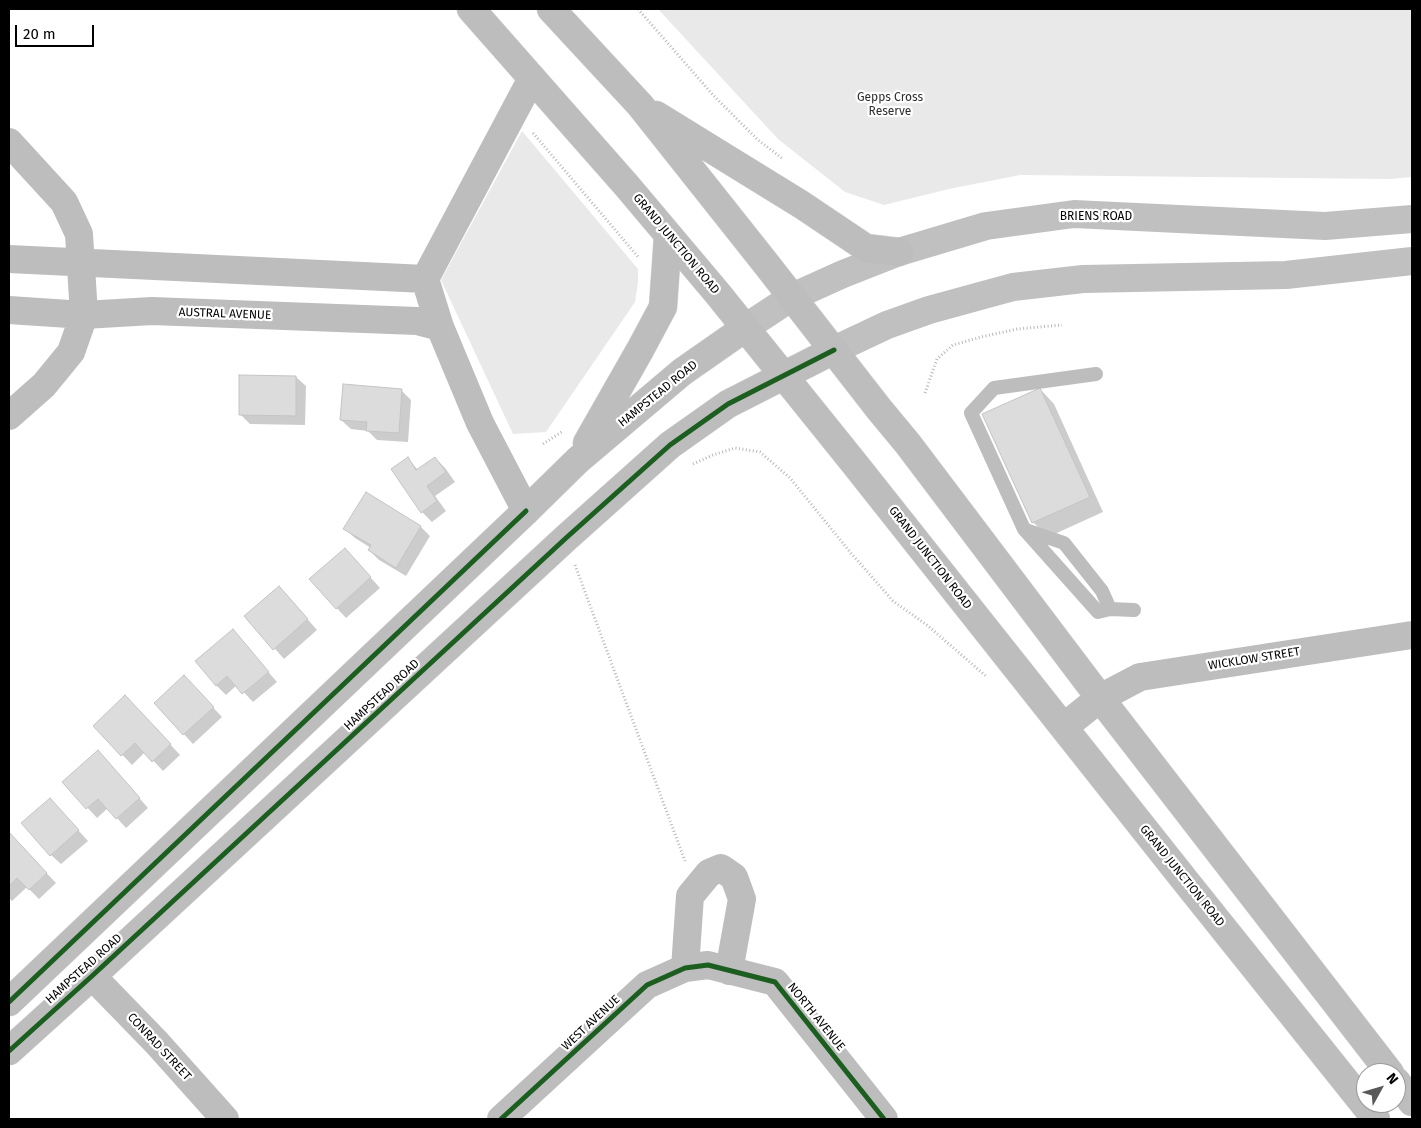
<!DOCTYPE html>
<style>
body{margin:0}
#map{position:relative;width:1421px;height:1128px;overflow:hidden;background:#fff;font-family:"Fira Sans",sans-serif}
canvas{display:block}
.frame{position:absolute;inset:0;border:10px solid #000;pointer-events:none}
.north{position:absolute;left:1356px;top:1063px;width:50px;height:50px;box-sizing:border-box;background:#fff;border:1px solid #999;border-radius:50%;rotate:51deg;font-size:14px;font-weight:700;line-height:20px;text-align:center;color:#000}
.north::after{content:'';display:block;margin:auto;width:18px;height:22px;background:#595959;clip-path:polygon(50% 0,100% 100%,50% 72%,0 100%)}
.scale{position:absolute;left:15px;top:25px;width:79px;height:22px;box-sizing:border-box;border:2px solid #000;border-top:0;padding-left:6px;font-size:15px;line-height:18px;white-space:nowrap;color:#000;-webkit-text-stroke:4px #fff;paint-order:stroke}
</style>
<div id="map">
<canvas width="1421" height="1128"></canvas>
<div class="frame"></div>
<div class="north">N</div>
<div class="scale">20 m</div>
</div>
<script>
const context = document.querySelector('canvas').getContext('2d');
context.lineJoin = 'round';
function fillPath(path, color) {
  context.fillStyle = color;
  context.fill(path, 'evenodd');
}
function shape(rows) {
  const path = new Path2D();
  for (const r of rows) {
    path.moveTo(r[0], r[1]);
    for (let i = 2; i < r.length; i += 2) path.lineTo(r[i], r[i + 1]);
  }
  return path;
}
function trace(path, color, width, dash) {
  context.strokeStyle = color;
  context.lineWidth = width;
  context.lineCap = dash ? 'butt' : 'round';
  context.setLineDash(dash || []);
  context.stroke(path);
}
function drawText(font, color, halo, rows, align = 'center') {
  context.font = font + ' "Fira Sans",sans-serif';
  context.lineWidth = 4.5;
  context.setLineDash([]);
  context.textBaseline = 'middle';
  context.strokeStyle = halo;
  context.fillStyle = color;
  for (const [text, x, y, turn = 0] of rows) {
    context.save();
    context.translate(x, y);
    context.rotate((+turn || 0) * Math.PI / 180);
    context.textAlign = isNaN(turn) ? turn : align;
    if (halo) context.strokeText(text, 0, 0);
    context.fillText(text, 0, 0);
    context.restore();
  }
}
fillPath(shape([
 [658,9,1412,9,1412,177,1390,179,1020,175,949,189,884,205,845,192,778,139],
 [522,131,638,269,638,282,635,302,546,432,513,434,441,280]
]), '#e9e9e9');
fillPath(shape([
 [296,377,306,386,305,425,250,424,240,414],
 [1040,389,1054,404,1103,512,1048,537,1033,522,984,414],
 [401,390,411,400,408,442,377,440,368,431,351,429,341,420],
 [435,458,445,468,455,482,435,496,446,511,432,522,422,512,408,459,418,470],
 [366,494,421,527,430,536,406,576,379,560,369,550,371,548,355,538,345,529],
 [354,559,380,588,346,618,311,580],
 [288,597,317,630,284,659,246,616],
 [233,631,277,682,253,702,237,685,226,695,216,685],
 [194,687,222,717,193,744,155,703],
 [135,706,180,755,163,771,145,752,132,765,95,726],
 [108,762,148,808,126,828,108,808,97,818,64,782],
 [59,809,88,841,61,864,51,855],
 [9,834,56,883,39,899,27,887,12,901,9,898]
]), '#0003');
const building = shape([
 [239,375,296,376,296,416,239,415,239,375],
 [343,384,402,389,399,433,366,431,367,422,340,420,343,384],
 [1040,388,1090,497,1032,523,982,414,1040,388],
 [408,457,416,470,435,457,446,472,427,486,437,501,421,513,391,469,408,457],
 [366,492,421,526,396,568,368,550,371,545,343,529,366,492],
 [345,548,371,577,336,609,309,579,345,548],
 [279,586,308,619,273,650,244,616,279,586],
 [233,629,269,672,242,694,227,676,216,686,195,661,233,629],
 [184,675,214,707,183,735,154,703,184,675],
 [125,695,171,744,152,762,135,743,121,756,93,726,125,695],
 [98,750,140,798,116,819,98,799,86,809,62,782,98,750],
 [50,798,79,830,50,856,21,823,50,798],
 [9,832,47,873,29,890,17,878,9,886,9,832]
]);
fillPath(building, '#dcdcdc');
trace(building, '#c4c4c4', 1);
const highway = shape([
 [471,9,627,186,718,294,854,463,1187,883,1376,1119],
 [551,9,640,105,767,265,879,409,908,444,1100,698,1390,1073],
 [656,115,802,205,866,248,899,252],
 [587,443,640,350,663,307,668,235],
 [1064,727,1100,698],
 [9,1002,526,511,578,460,682,372,745,328],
 [9,1051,92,976,566,538,670,445,728,404,834,350],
 [1396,1081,1412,1102]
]);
trace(highway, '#dbdbdb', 29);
trace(shape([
 [638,9,713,95,758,140,783,159],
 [533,133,639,258],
 [925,393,937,359,953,345,981,337,1017,329,1062,325],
 [543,444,563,431],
 [693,464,713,455,735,448,760,452,790,478,850,552,893,601,927,625,987,677],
 [575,565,685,861]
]), '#b8b8b8', 3, [1, 2.5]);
trace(shape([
 [1096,374,994,388,971,413,1024,529,1098,612,1110,609,1134,610],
 [1026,530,1064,543,1102,591,1110,609]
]), '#bdbdbd', 14);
trace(shape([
 [9,142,64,202,79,234,84,315,71,352,44,385,9,416],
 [9,259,425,279],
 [9,310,84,315,152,311,417,321,440,327],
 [526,511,480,423,440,327,425,279,532,78],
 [1100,698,1140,677,1412,635],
 [685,968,690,896,709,873,721,868,734,877,742,899,729,971],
 [92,976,157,1043,225,1119],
 [501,1119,647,985,685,968,708,965,775,982,884,1119]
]), '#bdbdbd', 28);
trace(shape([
 [745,328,792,297,843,274,899,252,986,226,1074,214,1325,226,1412,219],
 [834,350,887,325,929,310,1013,287,1083,279,1286,275,1412,261]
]), '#c0c0c0', 28);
trace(highway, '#bdbdbd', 28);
trace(shape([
 [9,1002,526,511],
 [9,1051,92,976,566,538,670,445,728,404,834,350],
 [501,1119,647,985,685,968,708,965,775,982,884,1119]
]), '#1b5e20', 5);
drawText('12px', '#2e2e2e', '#fff', [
 ["Gepps Cross",890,98],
 ["Reserve",890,112]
]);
drawText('12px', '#000', '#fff', [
 ["BRIENS ROAD",1096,217],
 ["GRAND JUNCTION ROAD",676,244,50],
 ["AUSTRAL AVENUE",225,314,2],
 ["HAMPSTEAD ROAD",658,394,-39],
 ["GRAND JUNCTION ROAD",930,558,52],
 ["WICKLOW STREET",1254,659,-9],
 ["HAMPSTEAD ROAD",382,695,-43],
 ["GRAND JUNCTION ROAD",1182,876,51],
 ["HAMPSTEAD ROAD",84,969,-42],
 ["NORTH AVENUE",816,1017,51],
 ["WEST AVENUE",591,1023,-43],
 ["CONRAD STREET",159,1047,47]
]);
</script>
